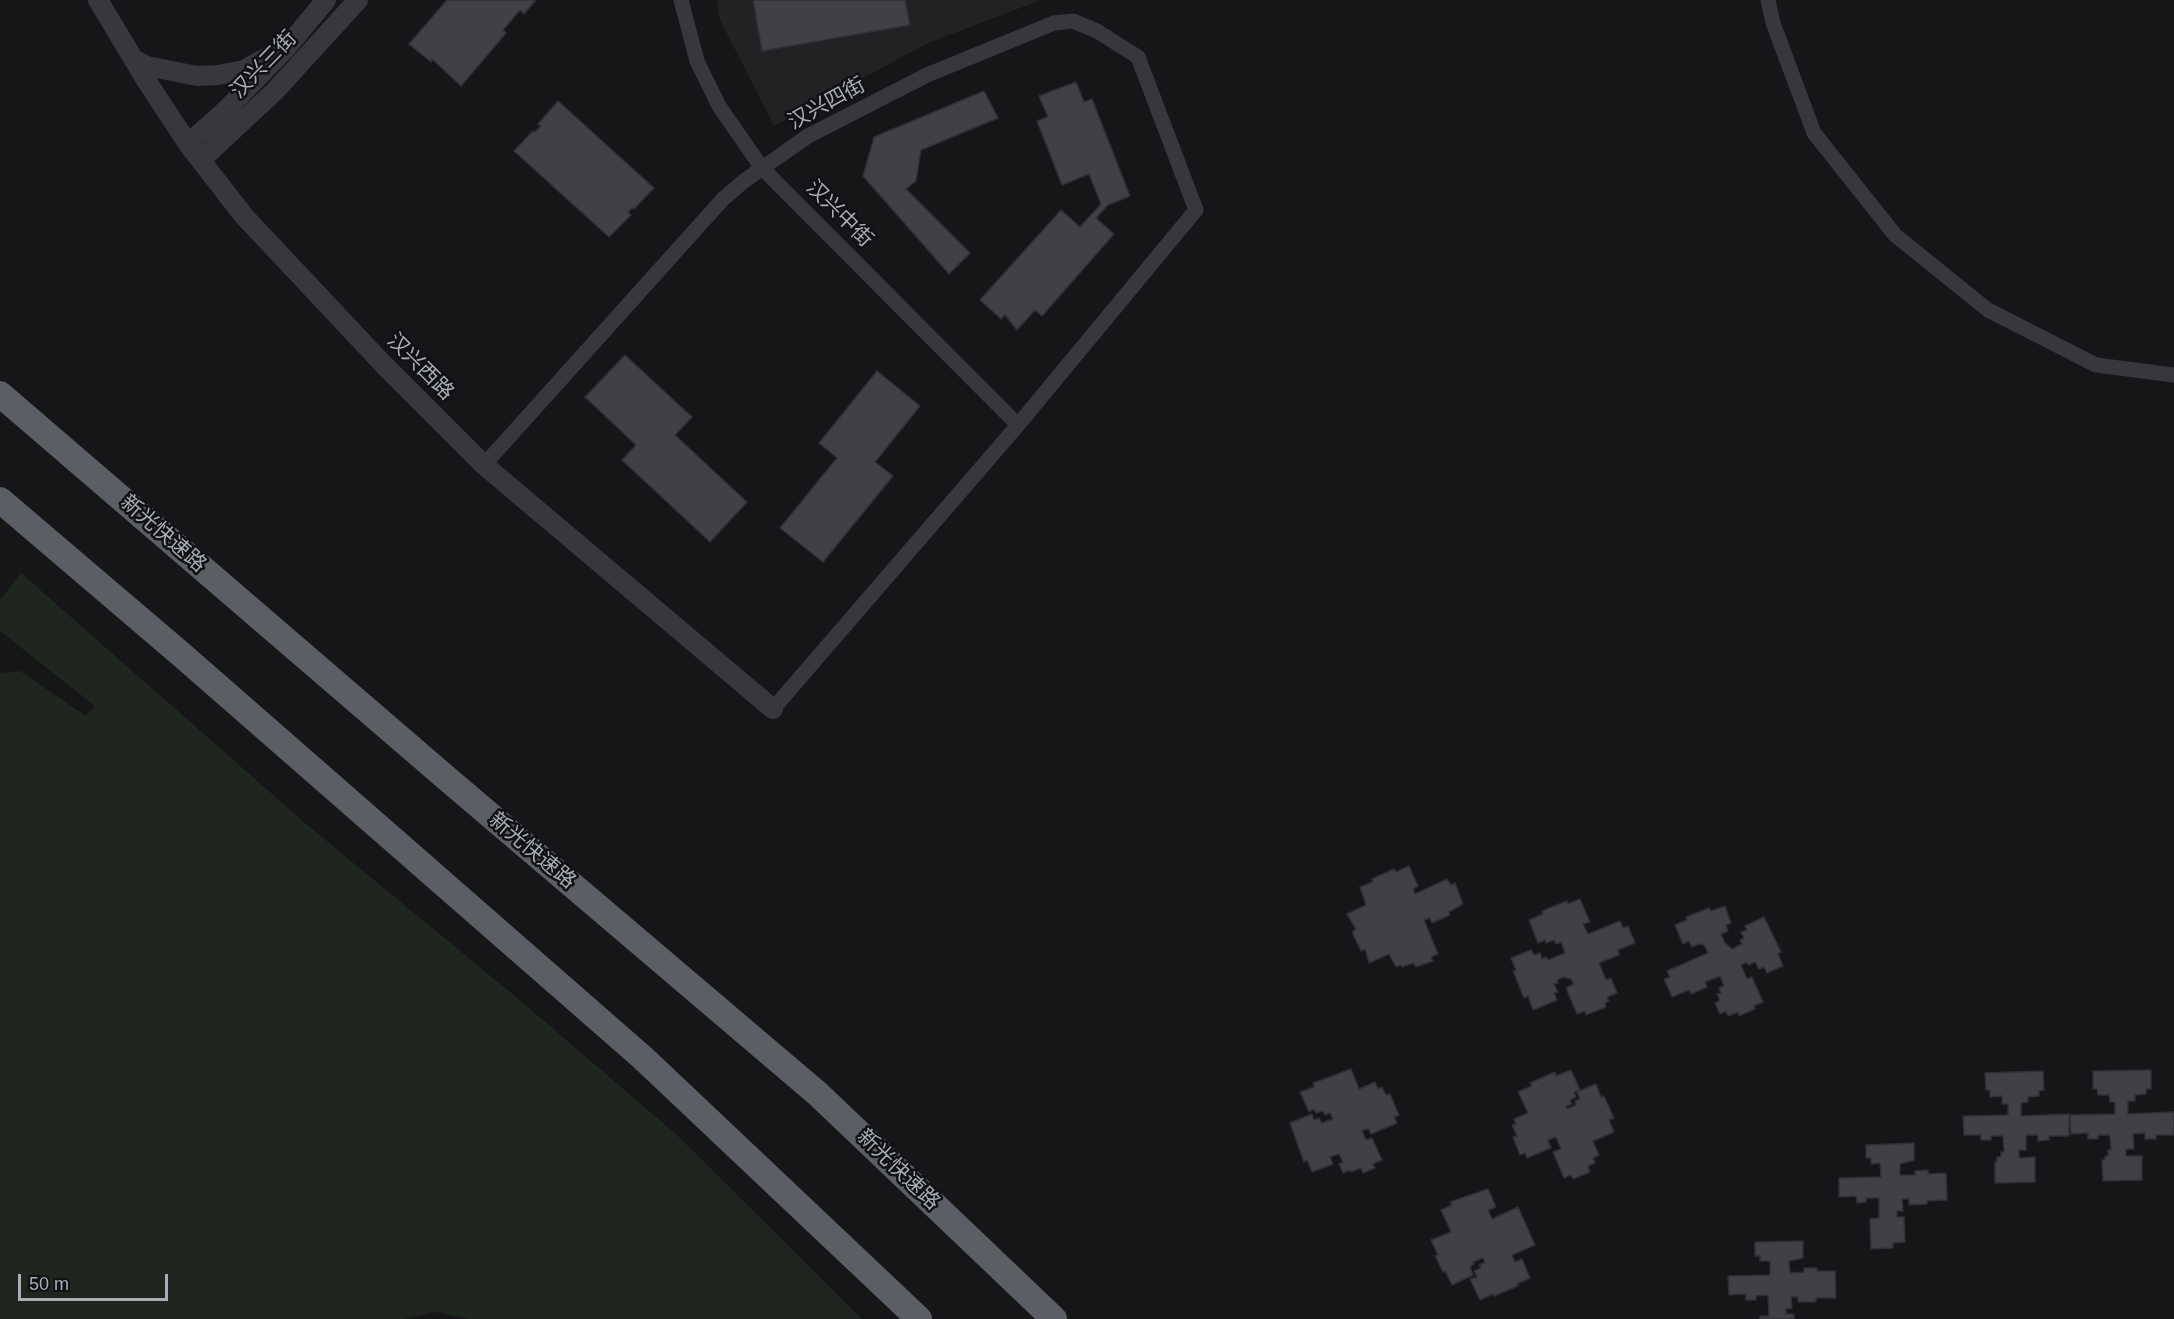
<!DOCTYPE html>
<meta charset="utf-8">
<style>
body{margin:0}
#map{position:relative;width:2174px;height:1319px;overflow:hidden;background:#161618;font-family:Helvetica,sans-serif}
canvas{display:block}
.scale{position:absolute;left:18px;top:1274px;width:150px;height:27px;box-sizing:border-box;border:3px solid #a8adb8;border-top:0;padding-left:8px;font-size:18px;line-height:21px;white-space:nowrap;color:#a8adb8;-webkit-text-stroke:4px #111113;paint-order:stroke}
</style>
<div id="map">
<canvas width="2174" height="1319"></canvas>
<div class="scale">50 m</div>
</div>
<script>
const context = document.querySelector('canvas').getContext('2d');
context.lineJoin = 'round';
function fillPath(path, color) {
  context.fillStyle = color;
  context.fill(path, 'evenodd');
}
function shape(rows) {
  const path = new Path2D();
  for (const r of rows) {
    path.moveTo(r[0], r[1]);
    for (let i = 2; i < r.length; i += 2) path.lineTo(r[i], r[i + 1]);
  }
  return path;
}
function trace(path, color, width, dash) {
  context.strokeStyle = color;
  context.lineWidth = width;
  context.lineCap = dash ? 'butt' : 'round';
  context.setLineDash(dash || []);
  context.stroke(path);
}
function drawText(font, color, halo, rows, align = 'center') {
  context.font = font + ' Helvetica,"Noto Sans SC",sans-serif';
  context.lineWidth = 5;
  context.setLineDash([]);
  context.textBaseline = 'middle';
  context.strokeStyle = halo;
  context.fillStyle = color;
  for (const [text, x, y, turn = 0] of rows) {
    context.save();
    context.translate(x, y);
    context.rotate((+turn || 0) * Math.PI / 180);
    context.textAlign = isNaN(turn) ? turn : align;
    if (halo) context.strokeText(text, 0, 0);
    context.fillText(text, 0, 0);
    context.restore();
  }
}
fillPath(shape([
 [717,0,1041,0,928,43,774,126,720,20]
]), '#222225');
fillPath(shape([
 [21,573,305,823,522,1002,677,1135,862,1319,470,1319,435,1312,405,1319,0,1319,0,673,20,671,86,716,95,706,0,631,0,600]
]), '#1e261f');
const building = shape([
 [447,0,536,0,524,14,520,10,503,30,506,33,461,86,432,59,431,62,409,44,447,0],
 [753,0,905,0,910,25,762,51,753,0],
 [1076,82,1084,102,1092,99,1130,196,1108,205,1096,218,1114,234,1042,316,1035,310,1017,330,1005,315,1001,319,980,300,1061,210,1080,227,1101,204,1089,174,1062,185,1037,121,1048,117,1039,96,1076,82],
 [984,91,998,118,921,150,916,181,906,189,970,253,949,274,863,176,874,137,984,91],
 [558,101,654,188,634,209,632,208,628,212,631,215,609,237,514,151,533,131,535,132,541,126,538,124,558,101],
 [625,355,692,417,675,435,747,502,710,542,622,460,636,445,585,397,625,355],
 [877,371,920,406,875,462,893,476,823,562,780,528,837,458,819,443,877,371],
 [1409,866,1418,886,1413,889,1415,894,1447,879,1451,885,1455,883,1463,904,1449,912,1450,915,1432,923,1430,918,1424,920,1438,954,1431,957,1433,961,1416,967,1413,963,1402,967,1401,965,1396,967,1389,954,1369,963,1365,949,1361,951,1352,932,1356,929,1347,914,1366,905,1360,887,1373,882,1372,879,1394,869,1396,872,1409,866],
 [1580,899,1590,922,1583,924,1588,934,1620,921,1623,928,1628,926,1635,943,1618,950,1619,955,1599,963,1606,980,1611,978,1617,993,1607,997,1609,1001,1605,1003,1606,1007,1586,1015,1585,1011,1577,1014,1566,988,1574,984,1571,979,1563,977,1557,980,1558,983,1554,984,1558,992,1554,993,1557,1000,1533,1010,1528,996,1524,998,1513,971,1516,970,1511,958,1531,950,1534,955,1540,953,1542,959,1546,957,1548,960,1565,953,1561,942,1556,944,1554,940,1546,943,1545,940,1538,943,1529,920,1543,914,1542,911,1567,901,1568,904,1580,899],
 [1725,906,1731,923,1726,925,1728,931,1721,934,1725,943,1732,949,1742,944,1740,940,1744,938,1741,932,1747,930,1745,926,1764,917,1781,952,1778,954,1783,966,1767,973,1764,967,1759,969,1755,962,1748,965,1747,962,1741,965,1747,979,1752,977,1763,1002,1754,1006,1755,1009,1739,1016,1738,1012,1728,1016,1726,1011,1720,1014,1715,1003,1720,1001,1717,994,1721,993,1719,988,1724,986,1720,976,1705,982,1707,987,1691,994,1689,990,1672,997,1664,979,1670,977,1667,971,1708,953,1704,945,1699,944,1692,947,1689,941,1683,944,1675,925,1687,920,1686,917,1709,908,1711,911,1725,906],
 [1351,1069,1359,1089,1375,1082,1378,1089,1382,1087,1386,1095,1390,1094,1399,1115,1394,1117,1397,1123,1371,1134,1368,1128,1362,1131,1366,1140,1372,1138,1382,1160,1373,1164,1375,1168,1363,1173,1361,1168,1351,1172,1350,1170,1343,1173,1339,1164,1343,1162,1339,1154,1330,1157,1333,1164,1312,1172,1307,1160,1304,1162,1290,1123,1312,1114,1314,1120,1319,1118,1322,1123,1333,1119,1330,1113,1325,1115,1323,1111,1316,1113,1314,1109,1309,1112,1300,1092,1314,1087,1313,1083,1351,1069],
 [1571,1070,1580,1090,1574,1092,1576,1097,1570,1100,1572,1104,1566,1106,1567,1109,1576,1105,1575,1101,1580,1099,1577,1092,1596,1084,1601,1097,1604,1096,1614,1118,1609,1120,1614,1132,1593,1141,1599,1155,1593,1158,1595,1163,1588,1166,1590,1172,1573,1179,1571,1175,1564,1178,1553,1152,1561,1149,1556,1137,1548,1140,1551,1148,1527,1158,1525,1153,1520,1155,1513,1137,1517,1136,1512,1125,1516,1124,1514,1119,1528,1113,1518,1092,1532,1086,1530,1083,1555,1072,1556,1076,1571,1070],
 [2151,1070,2151,1089,2146,1089,2146,1094,2135,1095,2135,1101,2128,1101,2128,1114,2174,1112,2174,1135,2156,1135,2156,1139,2145,1139,2145,1133,2133,1134,2134,1149,2126,1149,2126,1156,2142,1156,2142,1180,2103,1181,2102,1160,2105,1160,2105,1156,2108,1156,2108,1150,2111,1150,2110,1135,2098,1135,2098,1139,2088,1139,2088,1133,2071,1134,2070,1115,2115,1114,2115,1102,2110,1102,2109,1095,2098,1095,2097,1089,2093,1089,2093,1071,2151,1070],
 [2043,1071,2044,1090,2039,1091,2039,1096,2028,1097,2028,1102,2021,1103,2021,1116,2069,1114,2069,1136,2049,1136,2049,1140,2038,1141,2038,1135,2026,1135,2026,1150,2019,1150,2019,1158,2035,1157,2035,1182,1995,1183,1995,1162,1997,1162,1997,1157,2001,1157,2001,1152,2004,1152,2003,1136,1991,1136,1991,1140,1981,1140,1981,1135,1964,1135,1963,1116,2008,1115,2008,1104,2002,1104,2002,1096,1990,1097,1990,1090,1986,1090,1985,1073,2043,1071],
 [1914,1143,1914,1160,1900,1164,1900,1175,1915,1175,1915,1171,1928,1170,1928,1174,1946,1173,1947,1200,1927,1201,1927,1204,1909,1205,1909,1199,1902,1199,1903,1211,1897,1211,1897,1217,1904,1217,1905,1242,1893,1243,1893,1248,1871,1249,1870,1219,1879,1218,1879,1198,1866,1198,1866,1202,1857,1203,1856,1196,1839,1197,1839,1178,1881,1177,1880,1163,1871,1164,1871,1158,1866,1158,1866,1145,1914,1143],
 [1488,1189,1496,1207,1488,1210,1492,1219,1518,1207,1535,1245,1512,1255,1515,1262,1522,1259,1530,1278,1517,1284,1518,1286,1494,1296,1493,1294,1480,1300,1470,1279,1477,1277,1474,1271,1481,1268,1479,1265,1485,1262,1483,1258,1473,1262,1474,1264,1470,1267,1473,1275,1452,1285,1445,1271,1443,1272,1435,1256,1438,1255,1431,1240,1451,1232,1441,1210,1452,1205,1450,1202,1488,1189],
 [1803,1241,1803,1258,1789,1261,1790,1273,1804,1272,1804,1268,1817,1268,1817,1271,1835,1271,1836,1298,1816,1298,1816,1302,1798,1302,1798,1297,1791,1297,1792,1308,1786,1309,1786,1314,1794,1314,1794,1319,1760,1319,1760,1316,1769,1316,1768,1295,1756,1296,1756,1300,1746,1300,1746,1294,1729,1295,1728,1276,1770,1275,1770,1261,1760,1261,1760,1256,1755,1256,1755,1242,1803,1241]
]);
fillPath(building, '#404145');
trace(building, '#303034', 1.5);
trace(shape([
 [681,0,697,61,719,106,762,168,1018,425],
 [1768,0,1773,23,1814,133,1895,235,1988,310,2096,365,2174,375],
 [484,465,723,199,744,181,808,136,927,75,1054,23,1073,21,1097,31,1138,57,1196,210,1018,425,773,709]
]), '#37383d', 15);
trace(shape([
 [98,0,146,80,188,144,244,216,383,364,484,465,773,709],
 [133,59,147,66,197,76,218,75,244,70,271,55],
 [188,144,226,110,287,47,326,0],
 [201,160,275,91,358,0]
]), '#37383d', 20);
trace(shape([
 [0,394,451,782,818,1094,1054,1319],
 [0,500,183,656,643,1058,919,1319]
]), '#5b5e65', 26);
drawText('21px', '#a8adb8', '#111113', [
 ["汉兴三街",264,65,-46],
 ["汉兴四街",827,104,-29],
 ["汉兴中街",839,214,45],
 ["汉兴西路",420,367,45],
 ["新光快速路",163,534,41],
 ["新光快速路",532,851,40],
 ["新光快速路",898,1170,44]
]);
</script>
